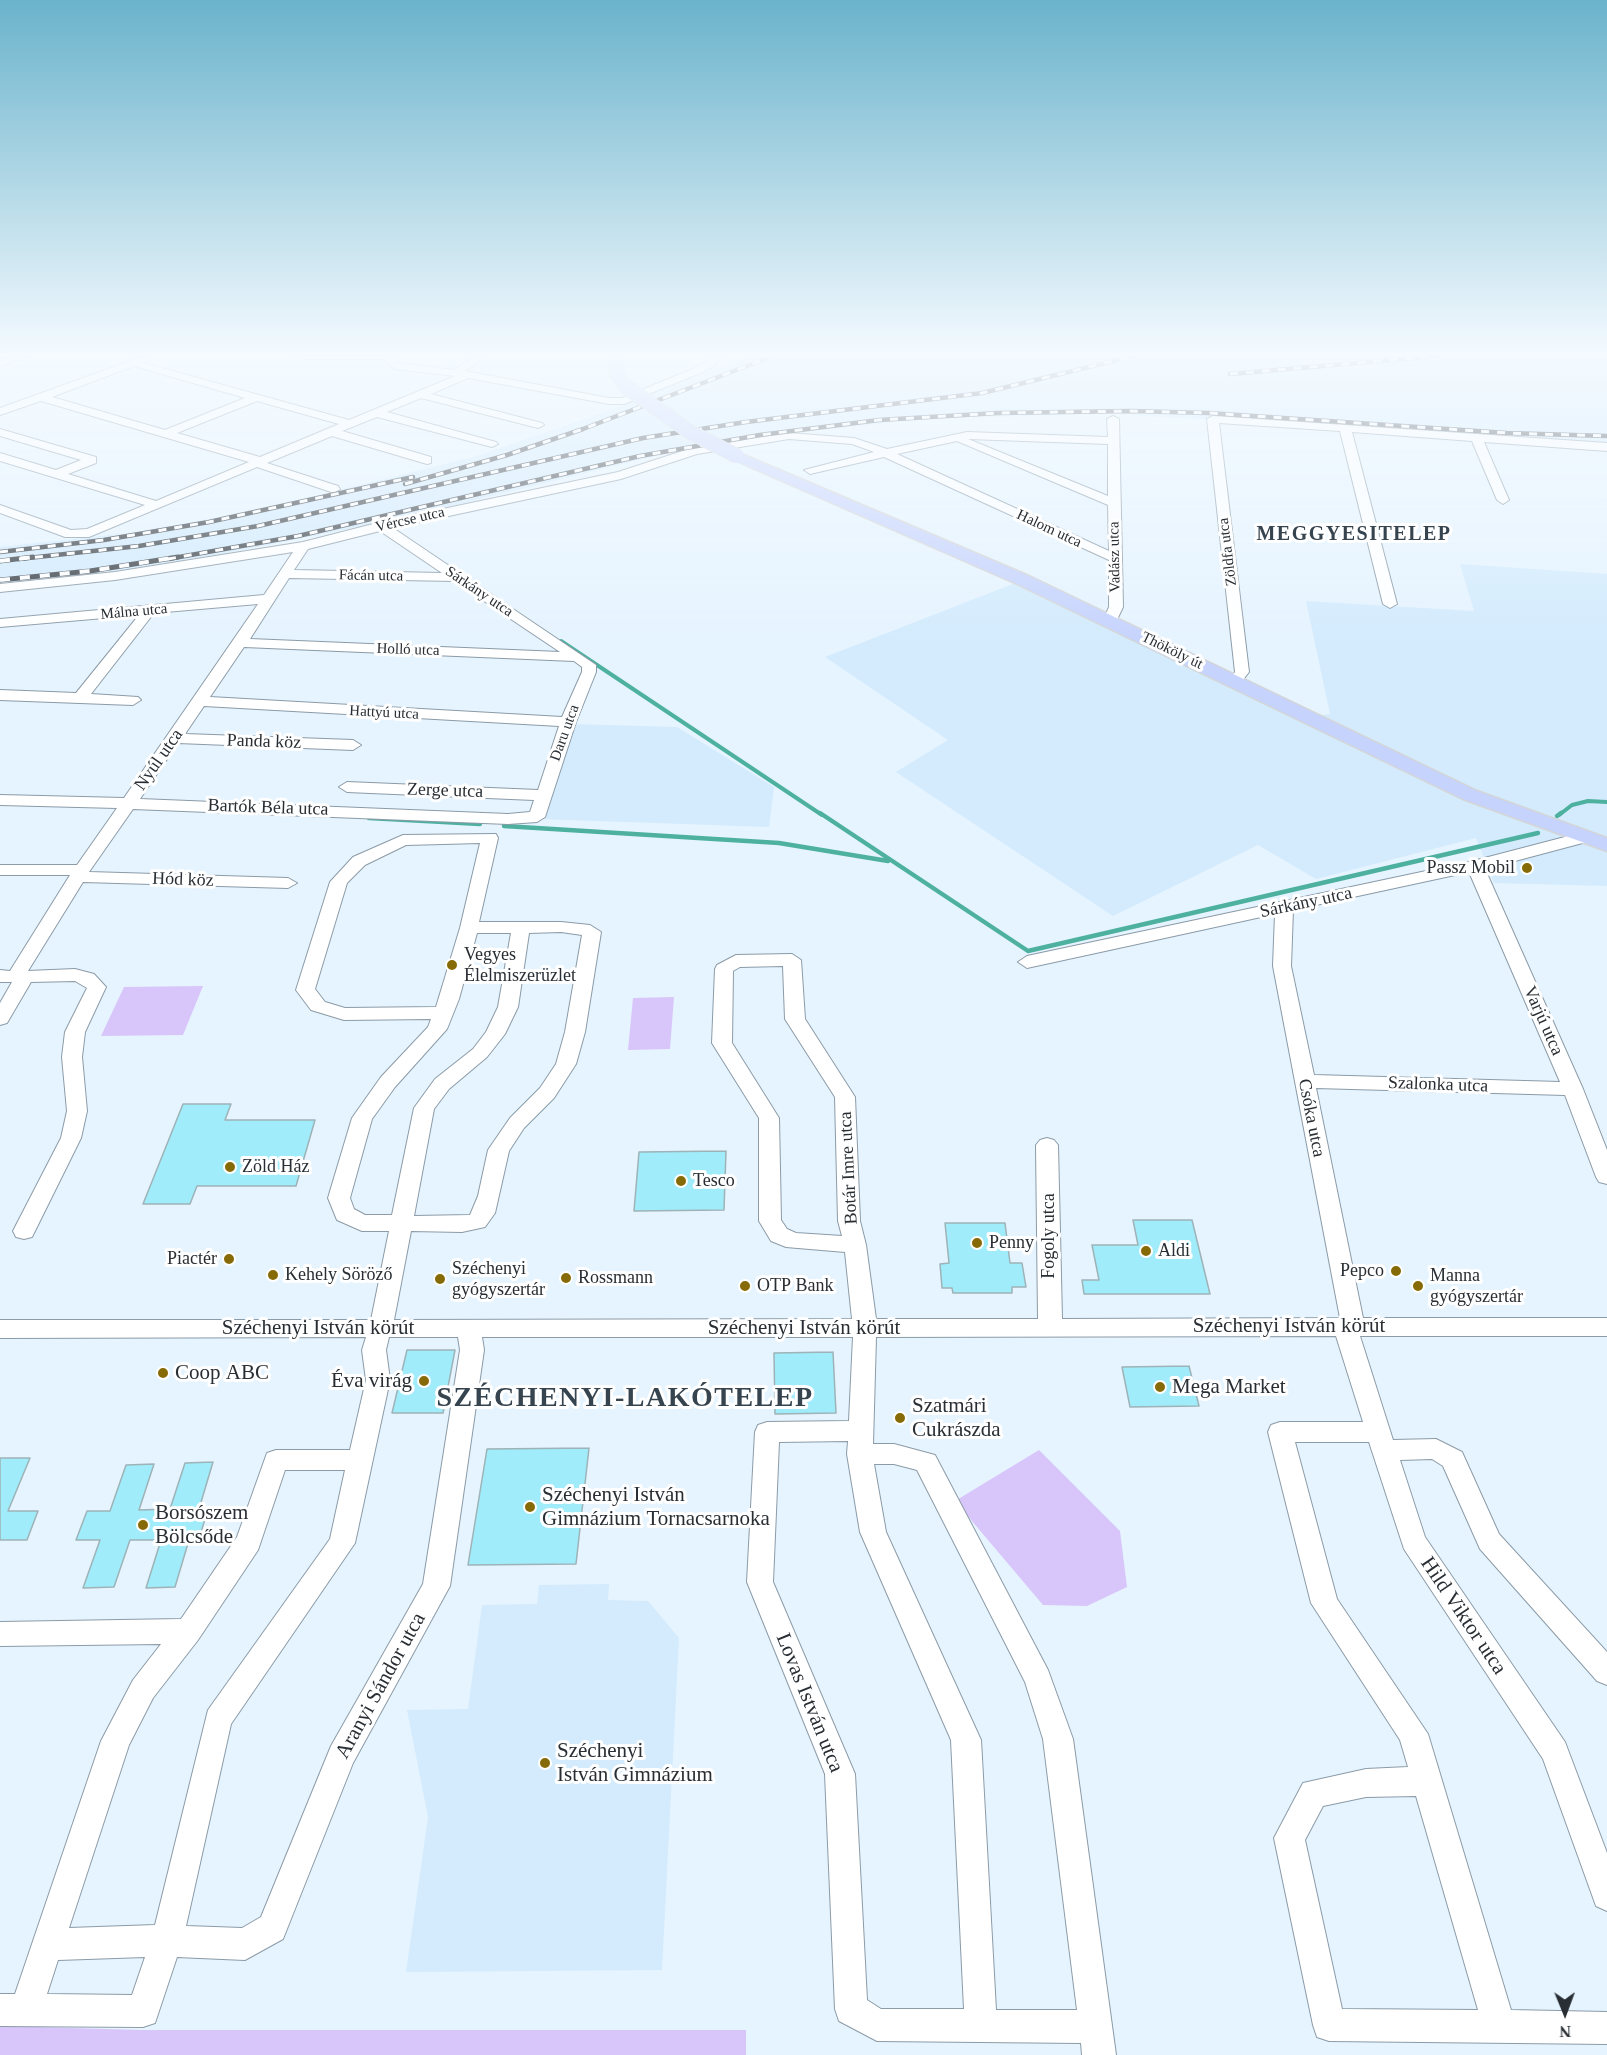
<!DOCTYPE html>
<meta charset="utf-8">
<style>
body{margin:0}
#map{position:relative;width:1607px;height:2055px;overflow:hidden;background:#e6f4ff;font-family:Georgia,serif}
canvas{display:block}
.north{position:absolute;left:1535px;top:1983px;width:60px;height:60px;-webkit-text-stroke:4px #fff;paint-order:stroke;rotate:179deg;font-size:16px;font-weight:700;line-height:24px;text-align:center;color:#282e33}
.north::after{content:'';display:block;margin:auto;width:21px;height:27px;background:#282e33;clip-path:polygon(50% 0,100% 100%,50% 72%,0 100%)}
</style>
<div id="map">
<canvas width="1607" height="2055"></canvas>
<div class="north">N</div>
</div>
<script>
const context = document.querySelector('canvas').getContext('2d');
context.lineJoin = 'round';
function fillPath(path, color) {
  context.fillStyle = color;
  context.fill(path, 'evenodd');
}
function shape(rows) {
  const path = new Path2D();
  for (const r of rows) {
    path.moveTo(r[0], r[1]);
    for (let i = 2; i < r.length; i += 2) path.lineTo(r[i], r[i + 1]);
  }
  return path;
}
function trace(path, color, width, dash) {
  context.strokeStyle = color;
  context.lineWidth = width;
  context.lineCap = dash ? 'butt' : 'round';
  context.setLineDash(dash || []);
  context.stroke(path);
}
function drawText(font, color, halo, rows, align = 'center') {
  context.font = font + ' Georgia,serif';
  context.lineWidth = 6;
  context.setLineDash([]);
  context.textBaseline = 'middle';
  context.strokeStyle = halo;
  context.fillStyle = color;
  for (const [text, x, y, turn = 0] of rows) {
    context.save();
    context.translate(x, y);
    context.rotate((+turn || 0) * Math.PI / 180);
    context.textAlign = isNaN(turn) ? turn : align;
    if (halo) context.strokeText(text, 0, 0);
    context.fillText(text, 0, 0);
    context.restore();
  }
}
fillPath(shape([
 [751,356,1607,356,1607,443,1569,443,1117,414,931,418,785,434,674,457,667,453,400,519,128,572,0,584,0,547,130,533,255,511,473,457,602,413],
 [1460,564,1607,574,1607,886,1494,883,1476,838,1316,879,1258,845,1113,916,896,772,948,740,825,657,1023,580,1307,717,1330,714,1306,601,1474,611],
 [570,724,677,727,774,787,769,827,539,819],
 [609,1584,608,1600,648,1601,679,1638,662,1970,406,1972,428,1817,407,1710,468,1709,482,1605,537,1604,539,1585]
]), '#d3ebfd');
fillPath(shape([
 [203,986,183,1035,101,1036,124,987],
 [674,997,670,1049,628,1050,633,998],
 [1039,1450,1120,1531,1127,1587,1087,1606,1043,1605,955,1501],
 [0,2026,141,2030,746,2030,746,2055,0,2055]
]), '#d8c5fa');
trace(shape([
 [561,641,822,815],
 [1559,815,1572,805,1588,801,1607,802]
]), '#4eb1a0', 4);
trace(shape([
 [820,813,1028,951,1538,833],
 [1557,816,1561,813],
 [369,818,480,824],
 [504,826,779,843,888,861]
]), '#4eb1a0', 4.5);
const building = shape([
 [183,1104,231,1104,225,1120,315,1120,296,1186,197,1186,190,1204,143,1204,183,1104],
 [726,1151,724,1210,634,1211,639,1152,726,1151],
 [1133,1220,1192,1220,1210,1294,1084,1294,1082,1280,1099,1280,1092,1245,1138,1245,1133,1220],
 [945,1223,1005,1223,1010,1263,1022,1263,1026,1287,1012,1287,1012,1293,953,1293,952,1288,942,1288,940,1264,949,1263,945,1223],
 [407,1350,455,1350,443,1413,392,1413,407,1350],
 [833,1352,836,1413,775,1414,774,1353,833,1352],
 [1189,1366,1199,1406,1130,1407,1122,1367,1189,1366],
 [589,1448,576,1564,468,1565,487,1449,589,1448],
 [0,1458,30,1458,8,1511,38,1511,27,1540,0,1540,0,1458],
 [213,1462,199,1509,208,1509,199,1539,189,1540,175,1587,146,1588,161,1540,130,1540,114,1587,83,1588,100,1540,76,1540,87,1511,110,1511,126,1465,154,1464,139,1510,170,1509,185,1463,213,1462]
]);
fillPath(building, '#a0ecfa');
trace(building, '#9db3b7', 1.5);
const minor = shape([
 [14,356,29,356,0,366,0,360,14,356],
 [144,356,149,359,144,363,349,420,455,376,395,369,384,359,300,359,295,356,395,356,398,363,454,370,475,356,486,356,465,371,609,398,622,398,695,368,706,362,710,356,720,356,714,366,703,372,624,404,609,404,468,378,431,394,542,423,544,425,538,428,421,398,387,412,496,442,498,444,492,447,377,417,342,431,431,457,431,463,427,464,332,436,267,463,338,486,340,489,334,493,257,467,89,537,65,537,0,513,0,505,71,530,87,529,145,505,0,461,0,453,56,470,81,460,0,436,0,429,96,457,96,463,68,474,156,501,249,462,41,401,0,415,0,408,144,356],
 [134,366,245,398,165,430,52,397,134,366],
 [257,401,339,424,260,457,177,433,257,401],
 [1113,416,1119,419,1123,607,1115,624,1110,625,1103,621,1109,607,1109,560,884,457,810,474,804,470,874,452,852,444,789,439,697,454,621,479,393,528,596,665,596,672,576,722,545,817,537,822,508,824,133,809,89,872,288,878,297,883,288,888,83,882,28,971,75,969,94,974,106,987,85,1032,82,1057,87,1111,81,1138,35,1231,32,1237,24,1239,16,1237,13,1231,61,1138,67,1111,62,1057,65,1032,87,988,75,981,31,982,7,1023,0,1025,0,1003,12,982,0,982,0,970,10,971,70,875,0,875,0,865,77,865,117,808,0,805,0,795,124,798,258,604,154,613,91,694,138,697,141,700,133,705,0,700,0,690,76,693,139,615,0,627,0,619,264,595,293,552,115,580,0,592,0,584,115,572,303,542,381,522,618,472,695,447,789,433,854,438,887,449,967,432,1108,437,1107,419,1113,416],
 [968,439,1108,444,1108,496,968,439],
 [957,441,1108,505,1109,551,897,454,957,441],
 [380,531,442,573,294,570,308,549,380,531],
 [289,578,454,581,560,652,250,639,289,578],
 [244,647,574,661,582,667,582,672,562,717,210,697,244,647],
 [204,706,559,726,538,790,347,782,339,787,347,792,534,800,530,812,508,814,140,799,178,743,353,750,361,745,353,740,185,734,204,706],
 [1213,416,1607,443,1607,451,1484,442,1509,500,1503,504,1497,500,1472,441,1352,432,1397,604,1390,608,1383,604,1340,431,1219,423,1249,672,1239,685,1234,686,1227,682,1235,672,1207,419,1213,416],
 [1584,832,1592,837,1590,841,1485,869,1583,1089,1607,1150,1607,1184,1599,1182,1596,1177,1565,1095,1316,1088,1363,1318,1607,1318,1607,1336,1360,1336,1393,1440,1436,1439,1462,1452,1499,1534,1607,1652,1607,1685,1597,1681,1480,1549,1443,1466,1432,1459,1400,1460,1425,1537,1565,1742,1607,1853,1607,1911,1596,1906,1543,1759,1404,1549,1369,1442,1295,1442,1337,1599,1428,1734,1511,2010,1607,2012,1607,2044,1329,2041,1317,2037,1313,2025,1274,1838,1303,1783,1366,1769,1408,1767,1400,1740,1311,1603,1268,1432,1271,1425,1280,1422,1363,1422,1336,1336,876,1337,873,1444,894,1444,935,1455,1048,1670,1073,1739,1116,2055,1082,2055,1081,2043,877,2041,839,2021,835,2009,825,1774,747,1582,755,1432,758,1425,767,1422,849,1421,853,1337,482,1337,484,1350,450,1586,353,1763,283,1939,245,1960,177,1957,155,2023,143,2027,0,2026,0,1994,15,1994,101,1741,133,1680,161,1644,0,1646,0,1622,181,1619,237,1537,267,1453,276,1450,350,1450,366,1380,362,1350,366,1337,0,1338,0,1320,371,1320,389,1231,362,1231,337,1220,328,1198,352,1118,381,1077,428,1027,431,1019,344,1020,311,1010,296,990,330,882,353,857,403,835,496,834,498,838,479,922,561,922,590,925,601,932,585,1032,576,1064,554,1098,524,1128,509,1151,495,1213,485,1227,462,1232,411,1231,394,1320,852,1319,845,1252,786,1247,771,1241,759,1221,759,1118,712,1043,715,969,717,965,736,955,792,954,801,960,805,1019,855,1097,860,1221,866,1245,876,1319,1038,1319,1036,1145,1040,1140,1047,1138,1054,1140,1058,1145,1062,1319,1340,1318,1273,966,1275,914,1027,968,1018,962,1027,956,1473,861,1584,832],
 [480,843,460,928,436,1007,345,1008,325,1002,315,989,347,883,365,865,406,845,480,843],
 [1469,872,1560,1082,1314,1075,1291,966,1293,910,1469,872],
 [561,932,582,935,565,1032,556,1064,540,1088,510,1118,488,1150,478,1196,470,1215,414,1216,434,1109,449,1089,487,1057,505,1034,518,1007,529,933,561,932],
 [477,933,511,933,498,1007,486,1032,473,1049,435,1079,414,1108,392,1215,365,1215,354,1209,350,1198,372,1119,395,1087,447,1029,459,999,477,933],
 [783,966,785,1019,835,1097,838,1221,842,1236,796,1233,787,1229,781,1220,779,1118,732,1043,733,971,740,967,783,966],
 [389,1337,458,1337,460,1350,423,1584,331,1746,261,1917,242,1928,186,1926,231,1724,355,1543,390,1380,386,1350,389,1337],
 [848,1441,847,1454,860,1532,951,1740,964,2009,881,2009,867,2000,855,1774,773,1582,779,1442,848,1441],
 [874,1464,894,1464,917,1470,1025,1682,1043,1739,1077,2010,996,2010,981,1740,886,1532,874,1464],
 [285,1470,345,1470,330,1539,208,1710,155,1925,69,1928,129,1745,153,1698,198,1640,258,1550,285,1470],
 [1416,1796,1478,2010,1342,2009,1305,1840,1323,1806,1366,1797,1416,1796],
 [145,1957,132,1995,47,1994,58,1960,145,1957]
]);
const major = shape([
 [609,356,621,356,624,376,632,386,630,389,620,389,610,376,609,356],
 [737,452,1029,576,1477,791,1607,838,1607,851,1463,799,1017,584,732,459,730,456,737,452]
]);
trace(minor, '#8b9ba7', 2);
trace(major, '#d4d5d6', 3);
fillPath(minor, '#fff');
fillPath(major, '#c6d3fd');
const railFar1 = shape([
 [1230,374,1437,356],
 [405,484,507,455,583,429,773,356],
 [0,552,104,540,209,522,413,477],
 [19,559,139,546,258,526,643,438,746,422,982,393,1134,356],
 [168,559,298,536,640,456,760,435,879,420,998,413,1131,411,1209,413,1507,433,1607,436]
]);
const rail = shape([
 [0,561,33,557],
 [0,580,90,571,178,557]
]);
trace(railFar1, '#3c4348', 4.5);
trace(rail, '#3c4348', 5);
trace(railFar1, '#fff', 3, [8]);
trace(rail, '#fff', 4, [10]);
const majorBridge = shape([
 [625,386,690,432,737,456]
]);
trace(majorBridge, '#d4d5d6', 16, []);
trace(majorBridge, '#c6d3fd', 14);
const sky = context.createLinearGradient(0, 0, 0, 643);
sky.addColorStop(0, '#6ab3cb');
sky.addColorStop(0.55, '#f4faff');
sky.addColorStop(1, '#f4faff00');
context.fillStyle = sky;
context.fillRect(0, 0, 1607, 643);
for (const [x, y, r, color] of [
 [1527,868,6,"#866a05"],
 [452,965,6,"#866a05"],
 [230,1167,6,"#866a05"],
 [681,1181,6,"#866a05"],
 [977,1243,6,"#866a05"],
 [1146,1251,6,"#866a05"],
 [229,1259,6,"#866a05"],
 [1396,1271,6,"#866a05"],
 [273,1275,6,"#866a05"],
 [566,1278,6,"#866a05"],
 [440,1279,6,"#866a05"],
 [745,1286,6,"#866a05"],
 [1418,1286,6,"#866a05"],
 [163,1373,6,"#866a05"],
 [424,1381,6,"#866a05"],
 [1160,1387,6,"#866a05"],
 [900,1418,6,"#866a05"],
 [530,1507,6,"#866a05"],
 [143,1525,6,"#866a05"],
 [545,1763,6,"#866a05"]
]) {
  const dot = new Path2D();
  dot.arc(x, y, r, 0, 2 * Math.PI);
  context.fillStyle = color;
  context.fill(dot);
  trace(dot, '#fff', 2);
}
drawText('15px', '#282e33', '#fff', [
 ["Vércse utca",410,520,-13],
 ["Halom utca",1049,529,25],
 ["Zöldfa utca",1228,552,-97],
 ["Vadász utca",1115,557,-91],
 ["Fácán utca",371,576,1],
 ["Sárkány utca",479,592,34],
 ["Málna utca",134,612,-5],
 ["Holló utca",408,650,2],
 ["Thököly út",1172,651,26],
 ["Hattyú utca",384,713,3],
 ["Daru utca",565,733,-70]
]);
drawText('18px', '#282e33', '#fff', [
 ["Panda köz",264,742,2],
 ["Nyúl utca",159,760,-55],
 ["Zerge utca",445,791,2],
 ["Bartók Béla utca",268,808,2],
 ["Hód köz",183,880,2],
 ["Sárkány utca",1306,903,-12],
 ["Varjú utca",1543,1021,66],
 ["Szalonka utca",1438,1085,2],
 ["Csóka utca",1311,1118,79],
 ["Botár Imre utca",849,1168,-93],
 ["Fogoly utca",1049,1236,-90]
]);
drawText('18px', '#282e33', '#fff', [
 ["Passz Mobil",1515,868,"right"],
 ["Vegyes",464,955],
 ["Élelmiszerüzlet",464,976],
 ["Zöld Ház",242,1167],
 ["Tesco",693,1181],
 ["Penny",989,1243],
 ["Aldi",1158,1251],
 ["Piactér",217,1259,"right"],
 ["Széchenyi",452,1269],
 ["gyógyszertár",452,1290],
 ["Pepco",1384,1271,"right"],
 ["Kehely Söröző",285,1275],
 ["Manna",1430,1276],
 ["gyógyszertár",1430,1297],
 ["Rossmann",578,1278],
 ["OTP Bank",757,1286]
], 'left');
context.letterSpacing = '1.5px';
drawText('bold 20px', '#36444f', '#fff', [
 ["MEGGYESITELEP",1354,535]
]);
context.letterSpacing = '0px';
drawText('21px', '#282e33', '#fff', [
 ["Széchenyi István körút",1289,1326],
 ["Széchenyi István körút",318,1328],
 ["Széchenyi István körút",804,1328],
 ["Hild Viktor utca",1463,1616,56],
 ["Aranyi Sándor utca",381,1686,-61],
 ["Lovas István utca",809,1703,68]
]);
drawText('21px', '#282e33', '#fff', [
 ["Coop ABC",175,1373],
 ["Éva virág",412,1381,"right"],
 ["Mega Market",1172,1387],
 ["Szatmári",912,1406],
 ["Cukrászda",912,1430],
 ["Széchenyi István",542,1495],
 ["Gimnázium Tornacsarnoka",542,1519],
 ["Borsószem",155,1513],
 ["Bölcsőde",155,1537],
 ["Széchenyi",557,1751],
 ["István Gimnázium",557,1775]
], 'left');
context.letterSpacing = '1.5px';
drawText('bold 28px', '#36444f', '#fff', [
 ["SZÉCHENYI-LAKÓTELEP",625,1399]
]);
context.letterSpacing = '0px';
</script>
